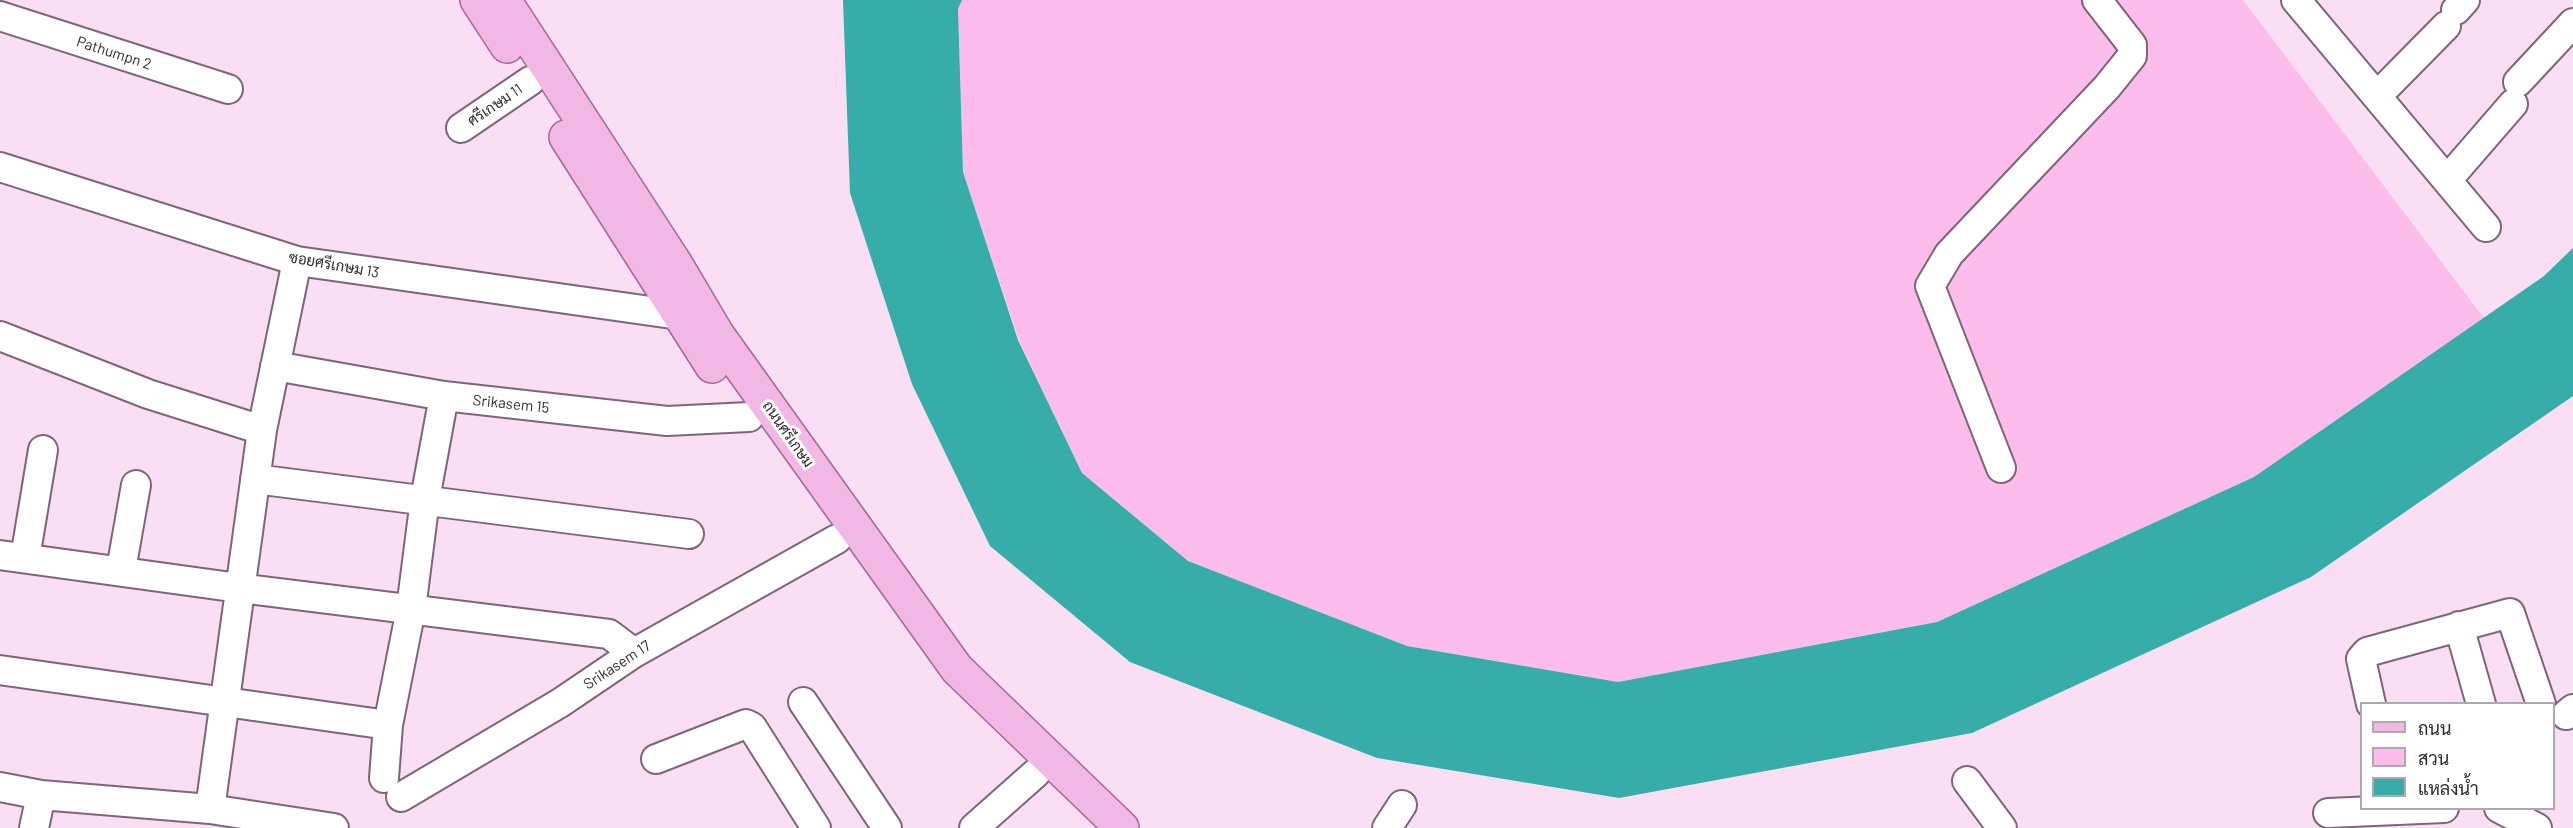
<!DOCTYPE html>
<meta charset="utf-8">
<style>
body{margin:0}
#map{position:relative;width:2573px;height:828px;overflow:hidden;background:#fadef3;font-family:Barlow,Sarabun,sans-serif}
canvas{display:block}
.legend{position:absolute;left:2360px;top:702px;width:195px;height:108px;box-sizing:border-box;background:#fff;border:2px solid #ada9ac;margin:0;padding:8px 10px;list-style:none;font-size:18px;color:#332830}
.legend li{display:flex;align-items:center;gap:12px;height:30px}
.legend b{width:30px;border:2px solid #ada9ac}
</style>
<div id="map">
<canvas width="2573" height="828"></canvas>
<ul class="legend">
<li><b style="height:8px;background:#f1b8e6"></b>ถนน</li>
<li><b style="height:16px;background:#fcbded"></b>สวน</li>
<li><b style="height:16px;background:#36ada9"></b>แหล่งน้ำ</li>
</ul>
</div>
<script>
const context = document.querySelector('canvas').getContext('2d');
context.lineJoin = 'round';
function fillPath(path, color) {
  context.fillStyle = color;
  context.fill(path, 'evenodd');
}
function shape(rows) {
  const path = new Path2D();
  for (const r of rows) {
    path.moveTo(r[0], r[1]);
    for (let i = 2; i < r.length; i += 2) path.lineTo(r[i], r[i + 1]);
  }
  return path;
}
function trace(path, color, width, dash) {
  context.strokeStyle = color;
  context.lineWidth = width;
  context.lineCap = dash ? 'butt' : 'round';
  context.setLineDash(dash || []);
  context.stroke(path);
}
function drawText(font, color, halo, rows, align = 'center') {
  context.font = font + ' Barlow,Sarabun,sans-serif';
  context.lineWidth = 6;
  context.setLineDash([]);
  context.textBaseline = 'middle';
  context.strokeStyle = halo;
  context.fillStyle = color;
  for (const [text, x, y, turn = 0] of rows) {
    context.save();
    context.translate(x, y);
    context.rotate((+turn || 0) * Math.PI / 180);
    context.textAlign = isNaN(turn) ? turn : align;
    if (halo) context.strokeText(text, 0, 0);
    context.fillText(text, 0, 0);
    context.restore();
  }
}
fillPath(shape([
 [962,0,2243,0,2484,318,2254,477,1937,622,1618,682,1407,646,1188,561,1082,473,1019,340,963,172,958,9]
]), '#fcbded');
fillPath(shape([
 [843,0,962,0,958,9,963,172,1018,340,1082,473,1188,561,1407,646,1618,682,1937,622,2254,477,2544,276,2573,248,2573,396,2311,577,1972,733,1619,798,1377,758,1130,662,990,546,912,384,850,193]
]), '#36ada9');
const minor = shape([
 [2296,0,2486,227],
 [2456,10,2465,0],
 [0,16,228,89],
 [2518,82,2573,23],
 [2377,96,2446,26],
 [461,128,530,81],
 [0,167,297,261,679,315],
 [2448,179,2513,104],
 [0,336,148,394,262,430],
 [275,366,444,396,667,421,749,417],
 [2001,468,1930,286,1949,254,2107,87,2132,56,2132,45,2097,0],
 [255,479,689,534],
 [0,555,239,588,609,634,634,653],
 [25,558,43,450],
 [121,570,136,485],
 [2459,626,2481,704],
 [0,670,388,725],
 [803,702,887,828],
 [2371,704,2361,659,2367,652,2510,613,2541,704],
 [2566,715,2573,709],
 [656,759,746,724,752,727,816,828],
 [384,778,388,725,411,609,425,499,444,396],
 [1967,781,2002,828],
 [0,787,41,795,210,809,334,828],
 [401,797,560,703,634,653,837,539],
 [2499,808,2537,828],
 [210,809,262,430,297,261],
 [2328,813,2444,808],
 [34,828,41,795],
 [974,828,1036,773],
 [1387,828,1402,805]
]);
const major = shape([
 [477,0,507,46],
 [504,0,675,263,717,334,957,669,1122,828],
 [566,137,712,366]
]);
trace(minor, '#7e6578', 32);
trace(major, '#a9669b', 36);
trace(minor, '#fff', 28);
trace(major, '#f1b8e6', 33);
drawText('15px', '#332830', '#fff', [
 ["Pathumpn 2",114,53,18],
 ["ศรีเกษม 11",495,105,-34],
 ["ซอยศรีเกษม 13",334,265,10],
 ["Srikasem 15",511,404,6],
 ["ถนนศรีเกษม",788,434,55],
 ["Srikasem 17",617,665,-33]
]);
</script>
